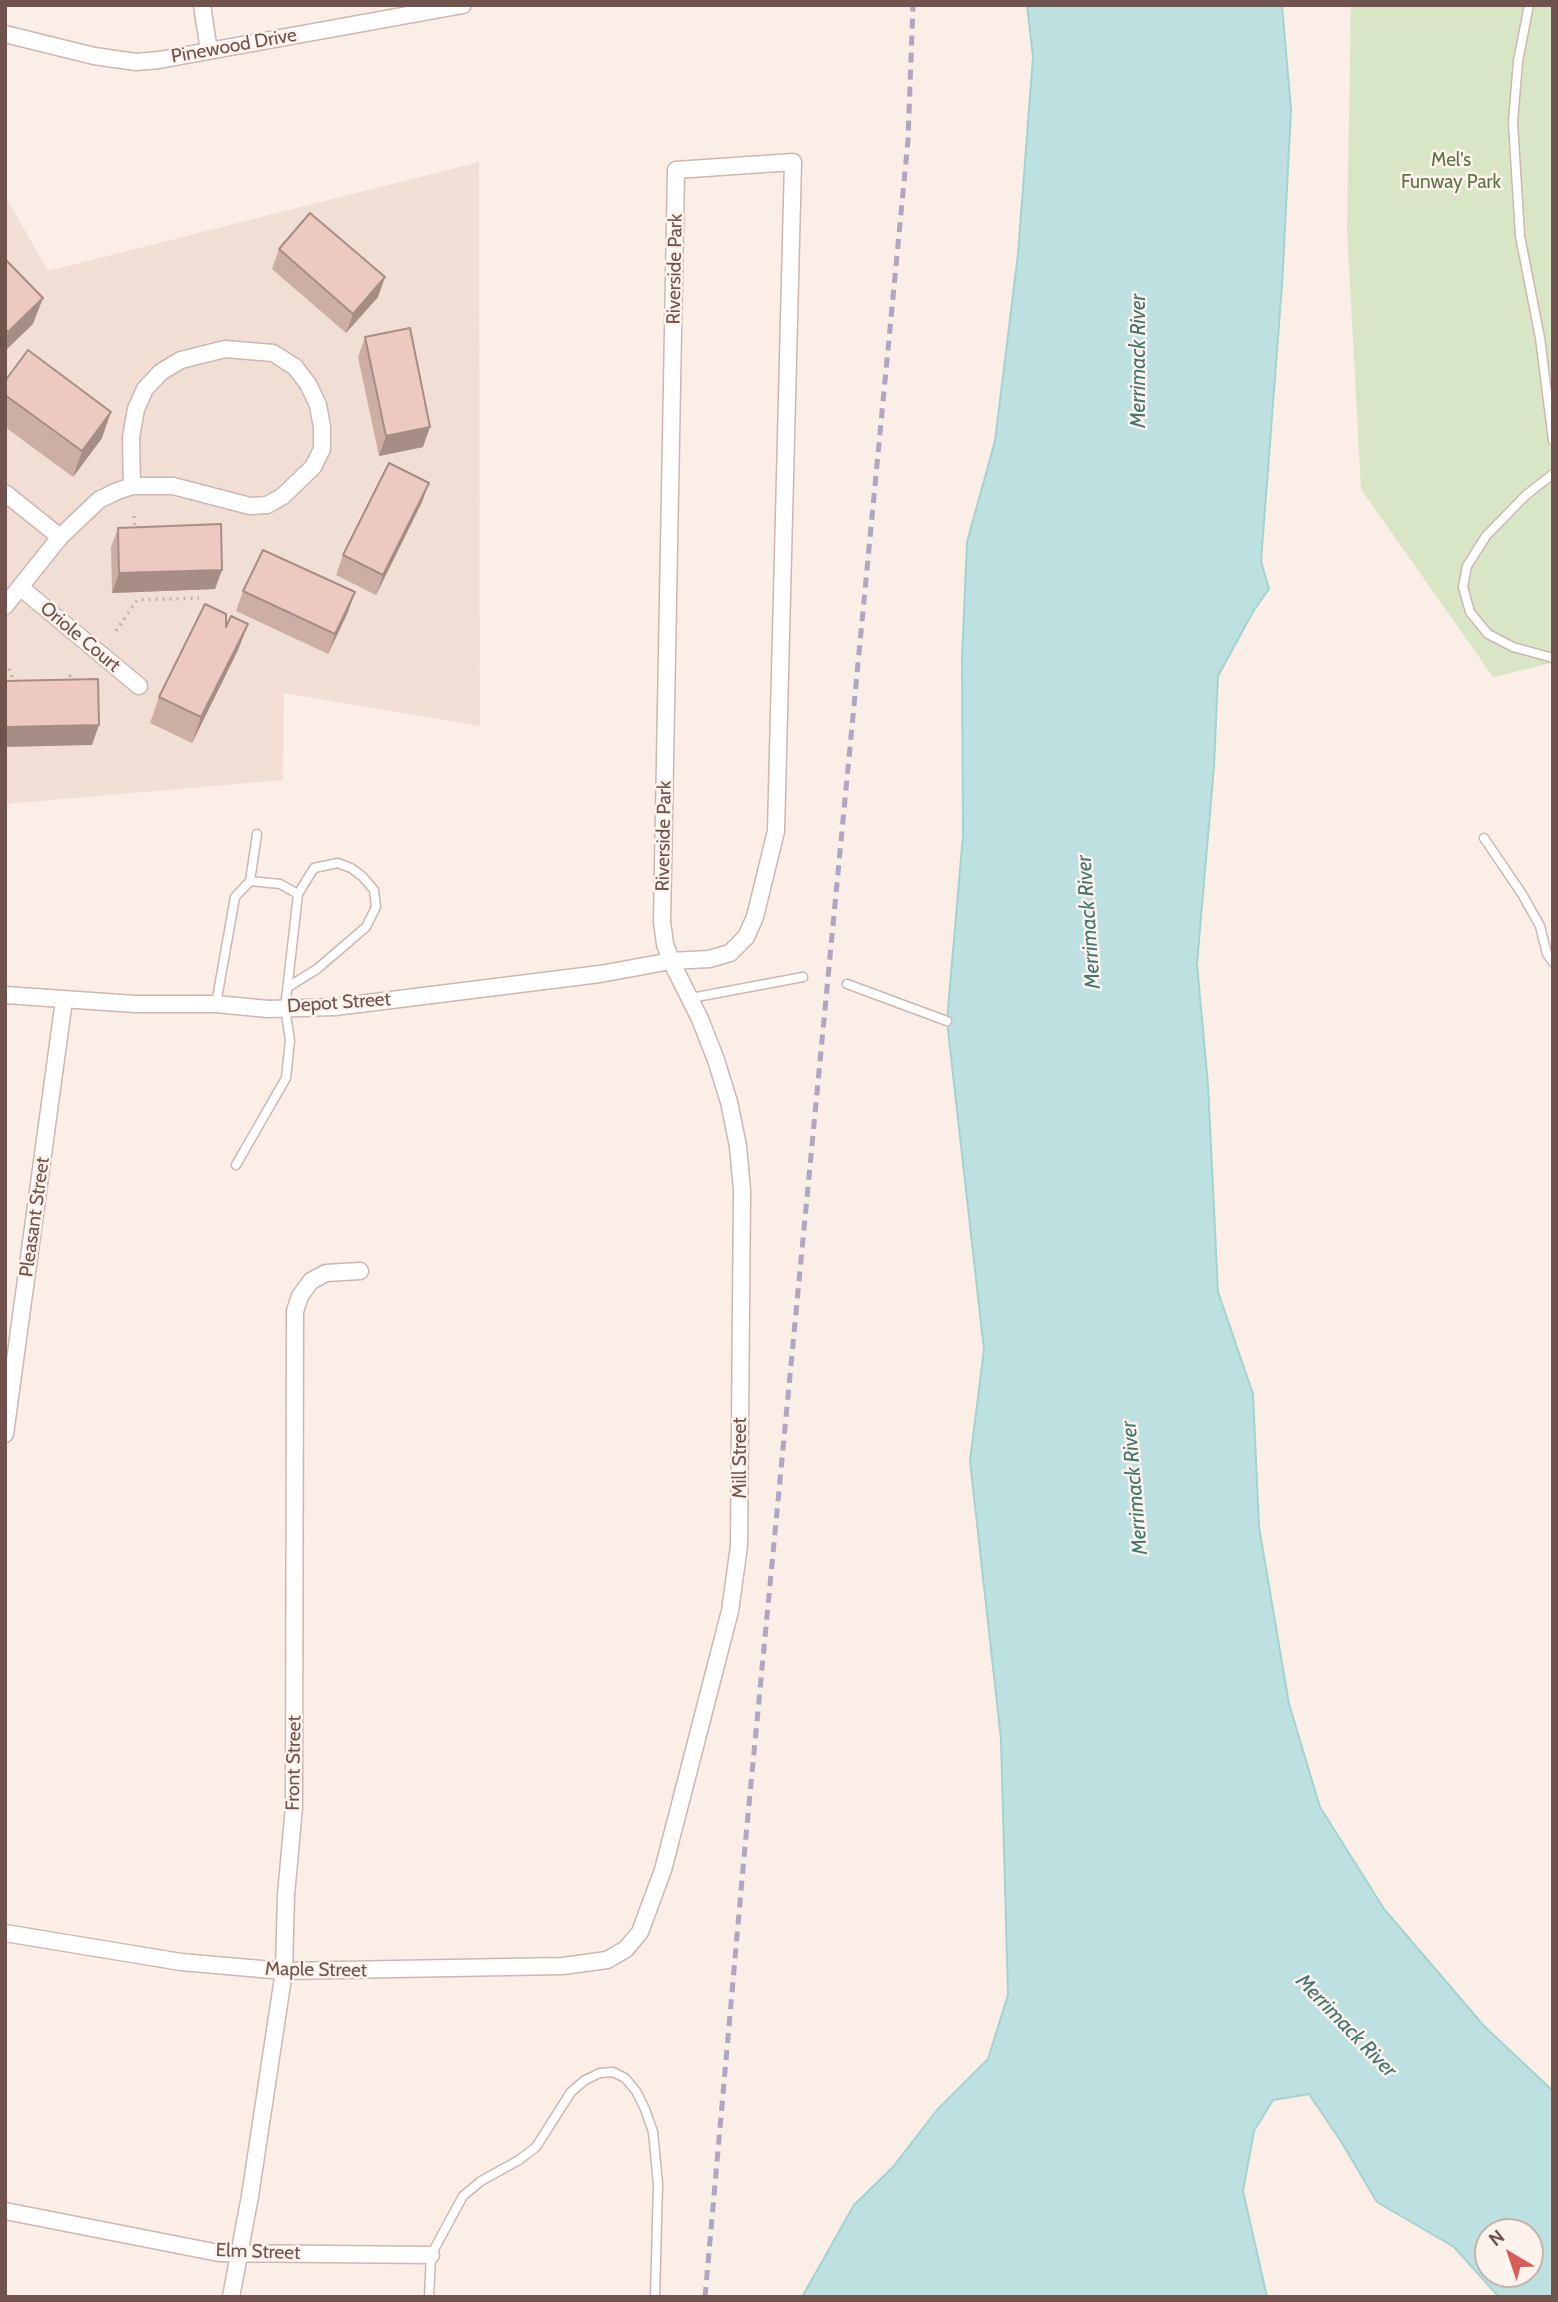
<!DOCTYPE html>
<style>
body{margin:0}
#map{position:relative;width:1558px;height:2302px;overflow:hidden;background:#faeee6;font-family:Cabin,sans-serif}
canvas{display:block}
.frame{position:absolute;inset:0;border:7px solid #70534d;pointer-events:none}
.north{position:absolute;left:1474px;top:2218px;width:70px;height:70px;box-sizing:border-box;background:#fdf3ec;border:2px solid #c5b3ac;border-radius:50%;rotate:321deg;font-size:19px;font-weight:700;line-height:28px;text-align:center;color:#70534d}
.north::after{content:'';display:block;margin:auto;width:24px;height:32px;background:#d85c57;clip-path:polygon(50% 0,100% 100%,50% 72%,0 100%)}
</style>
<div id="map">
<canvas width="1558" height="2302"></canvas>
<div class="frame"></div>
<div class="north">N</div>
</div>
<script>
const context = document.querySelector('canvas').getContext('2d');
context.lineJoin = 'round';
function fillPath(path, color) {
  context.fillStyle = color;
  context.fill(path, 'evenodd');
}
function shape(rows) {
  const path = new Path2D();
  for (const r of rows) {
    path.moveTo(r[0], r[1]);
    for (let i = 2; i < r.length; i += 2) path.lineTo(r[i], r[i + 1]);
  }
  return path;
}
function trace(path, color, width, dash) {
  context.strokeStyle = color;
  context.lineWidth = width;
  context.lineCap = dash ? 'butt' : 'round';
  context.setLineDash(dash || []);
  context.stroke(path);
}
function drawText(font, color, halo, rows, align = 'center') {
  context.font = font + ' Cabin,sans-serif';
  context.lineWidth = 5;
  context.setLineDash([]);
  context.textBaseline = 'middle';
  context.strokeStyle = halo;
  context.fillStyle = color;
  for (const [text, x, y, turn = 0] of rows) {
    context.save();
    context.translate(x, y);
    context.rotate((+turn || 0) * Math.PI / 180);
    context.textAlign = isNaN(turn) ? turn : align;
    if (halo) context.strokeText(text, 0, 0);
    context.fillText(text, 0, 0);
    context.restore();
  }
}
fillPath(shape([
 [479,162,480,726,284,693,283,780,5,804,5,195,48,271]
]), '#f1dfd5');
fillPath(shape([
 [1351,5,1553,5,1553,663,1493,677,1361,489,1347,229]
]), '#d9e6c6');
const water = shape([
 [1027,5,1282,5,1291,110,1282,285,1261,561,1269,589,1254,610,1218,676,1214,766,1197,964,1208,1085,1218,1292,1253,1394,1259,1527,1289,1704,1320,1807,1384,1909,1484,2026,1553,2091,1553,2297,1499,2297,1454,2247,1377,2202,1342,2143,1309,2094,1273,2100,1254,2131,1243,2191,1267,2297,802,2297,854,2205,893,2167,937,2110,988,2059,1008,1995,1001,1739,970,1461,984,1350,947,1021,963,835,962,658,967,542,995,441,1018,254,1033,57,1027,5],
 [1488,2232,1530,2232,1530,2274,1488,2274,1488,2232]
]);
fillPath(water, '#bce1e0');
trace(water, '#a4d2d1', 2);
const service = shape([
 [1529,5,1518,61,1513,122,1520,236,1540,338,1553,440],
 [1553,474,1526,495,1486,536,1467,566,1463,587,1470,612,1488,634,1513,647,1553,658],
 [1484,838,1522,894,1540,926,1547,954,1553,962],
 [250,881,257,834],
 [847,984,947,1021],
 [288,987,317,969,366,927,376,907,374,890,362,876,351,868,338,863,314,868,298,894],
 [691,998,803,977],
 [216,1004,235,897,250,881,280,884,298,894,285,1008,290,1040,286,1078,236,1165],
 [429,2297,431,2255,463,2196,481,2181,519,2160,536,2147,571,2092,585,2080,600,2073,613,2072,625,2078,636,2091,645,2109,653,2132,658,2184,655,2297]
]);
const minor = shape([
 [202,5,209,51],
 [5,34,94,56,136,62,159,60,463,5],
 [793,162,776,831,755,917,746,937,730,953,709,959,671,961,665,944,662,922,676,170,793,162],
 [5,493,60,537],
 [20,587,139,686],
 [5,606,60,537,99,500,115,492,132,486,173,486,250,506,267,505,283,496,313,467,322,449,322,427,318,405,308,384,295,367,273,353,225,349,181,360,161,372,145,389,136,409,131,437,132,486],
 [5,995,135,1004,216,1004,268,1009,335,1007,600,974,671,961,700,1019,716,1060,729,1102,738,1146,742,1190,739,1546,730,1611,663,1870,640,1932,626,1949,607,1960,563,1966,284,1971,181,1962,5,1933],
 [5,1434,64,1000],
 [5,2211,219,2253,431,2255],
 [231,2297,250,2196,284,1971,286,1895,294,1807,295,1311,300,1296,311,1281,326,1273,360,1271]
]);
trace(service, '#cdb7b0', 11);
trace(minor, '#cdb7b0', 19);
trace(shape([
 [134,516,135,531],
 [116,631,137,600,199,598],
 [5,663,11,672,13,683],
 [65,682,73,672]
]), '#d1ada4', 3.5, [2, 5]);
trace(service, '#fff', 8);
trace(minor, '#fff', 16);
trace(shape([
 [705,2297,744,1857,908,140,913,5]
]), '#b0a5c2', 5, [10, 7]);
fillPath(shape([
 [279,249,378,297,346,333,272,269],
 [365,337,423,447,379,456,358,357],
 [5,381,102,438,73,477,5,427],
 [422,502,376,595,336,575,343,555],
 [118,528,222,570,215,589,112,593,111,547],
 [243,591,348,612,328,654,236,611],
 [248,624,238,650,192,743,150,723,159,697,226,627]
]), '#ccaea5');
fillPath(shape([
 [385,277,378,297,346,333,353,314],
 [43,298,33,324,5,351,5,339,8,332],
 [111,412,102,438,73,477,82,451],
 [430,427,423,447,379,456,386,436],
 [429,483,422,502,376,595,383,575],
 [222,570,215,589,112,593,119,573],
 [355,592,348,612,328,654,335,634],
 [248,624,238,650,192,743,201,717],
 [99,725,92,745,5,747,5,727]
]), '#a68d86');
const building = shape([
 [310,213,385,277,353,314,279,249,310,213],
 [5,259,43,298,8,332,5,329,5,259],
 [410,328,430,427,386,436,365,337,410,328],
 [28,350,111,412,82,451,5,395,5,381,28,350],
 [389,463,429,483,383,575,343,555,389,463],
 [221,524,222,570,119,573,118,528,221,524],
 [263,550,355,592,335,634,243,591,263,550],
 [205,604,226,614,226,627,231,616,248,624,201,717,159,697,205,604],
 [98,679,99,725,5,727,5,681,98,679]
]);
fillPath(building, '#edcac0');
trace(building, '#a68d86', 2);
drawText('19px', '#70534d', '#fdf3ec', [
 ["Pinewood Drive",234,46,-10],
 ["Riverside Park",675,269,-89],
 ["Oriole Court",80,637,40],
 ["Riverside Park",664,836,-89],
 ["Depot Street",339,1003,-4],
 ["Pleasant Street",35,1217,-82],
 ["Mill Street",740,1458,-90],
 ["Front Street",294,1763,-89],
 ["Maple Street",316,1970,1],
 ["Elm Street",258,2252,2]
]);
drawText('19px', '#5d7547', '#fdf3ec', [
 ["Mel's",1451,160],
 ["Funway Park",1451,182]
]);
drawText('italic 21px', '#427473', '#fdf3ec', [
 ["Merrimack River",1139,361,-90],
 ["Merrimack River",1089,922,-94],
 ["Merrimack River",1135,1488,-95],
 ["Merrimack River",1346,2026,46]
]);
</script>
